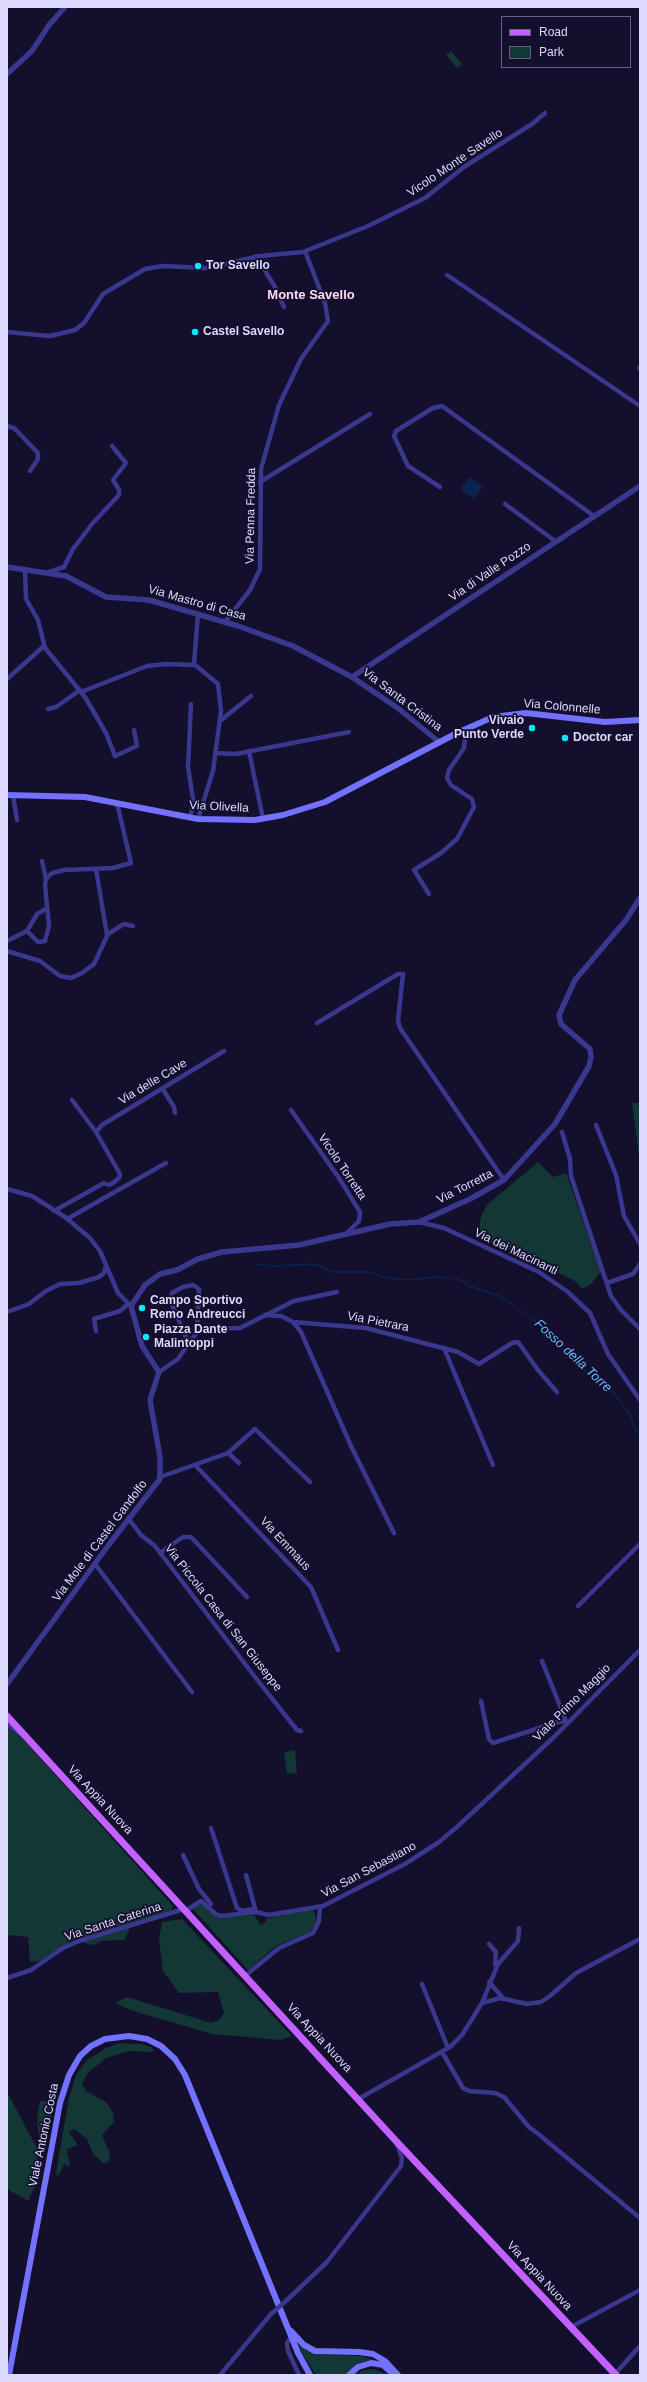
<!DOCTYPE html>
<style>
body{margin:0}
#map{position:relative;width:647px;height:2382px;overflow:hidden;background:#140f2c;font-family:Arial,sans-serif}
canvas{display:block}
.frame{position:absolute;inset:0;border:8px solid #dedaff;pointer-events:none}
.legend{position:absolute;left:501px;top:16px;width:130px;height:52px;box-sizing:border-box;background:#140f2c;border:1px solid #656080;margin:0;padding:5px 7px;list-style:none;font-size:12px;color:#dedaff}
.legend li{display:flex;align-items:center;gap:8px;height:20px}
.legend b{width:20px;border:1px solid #656080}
</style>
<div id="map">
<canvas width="647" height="2382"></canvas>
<div class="frame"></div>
<ul class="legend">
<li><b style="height:5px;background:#c261ff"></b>Road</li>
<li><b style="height:11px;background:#123735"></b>Park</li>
</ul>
</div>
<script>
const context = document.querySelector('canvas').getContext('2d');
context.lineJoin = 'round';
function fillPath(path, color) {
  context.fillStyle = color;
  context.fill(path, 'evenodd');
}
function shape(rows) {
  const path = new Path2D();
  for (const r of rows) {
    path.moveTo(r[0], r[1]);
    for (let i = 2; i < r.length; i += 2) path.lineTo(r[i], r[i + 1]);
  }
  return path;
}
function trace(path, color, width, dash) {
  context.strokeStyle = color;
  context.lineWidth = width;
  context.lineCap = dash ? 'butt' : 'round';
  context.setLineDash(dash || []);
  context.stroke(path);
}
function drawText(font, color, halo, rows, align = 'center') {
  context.font = font + ' Arial,sans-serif';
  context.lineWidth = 3.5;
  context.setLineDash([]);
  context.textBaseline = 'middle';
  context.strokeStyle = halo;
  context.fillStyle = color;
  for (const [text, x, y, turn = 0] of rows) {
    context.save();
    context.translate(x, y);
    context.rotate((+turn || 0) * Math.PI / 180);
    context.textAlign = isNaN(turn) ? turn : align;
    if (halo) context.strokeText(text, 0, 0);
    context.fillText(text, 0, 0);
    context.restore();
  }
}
fillPath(shape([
 [451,51,462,64,457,68,446,55],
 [632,1103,640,1103,640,1163],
 [538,1162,553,1177,566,1173,601,1271,591,1284,582,1289,575,1281,545,1266,478,1237,481,1216,487,1205],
 [7,1727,23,1739,173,1906,171,1911,73,1940,41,1961,30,1962,28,1937,7,1935],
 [295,1750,297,1773,287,1774,284,1752],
 [199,1902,205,1904,217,1918,254,1915,261,1925,266,1922,266,1919,306,1909,314,1911,317,1921,310,1932,276,1946,248,1970,192,1908],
 [182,1919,292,2036,280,2040,212,2034,130,2010,115,2003,127,1997,211,2023,219,2020,224,2013,218,1992,179,1993,163,1971,159,1940,162,1922],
 [127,1927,130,1929,124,1940,101,1941,94,1945,84,1943,85,1941],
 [120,2043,141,2044,152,2047,153,2052,129,2051,106,2058,89,2072,82,2083,86,2091,107,2103,113,2113,114,2122,102,2135,109,2151,110,2160,104,2164,93,2154,87,2139,74,2129,69,2132,78,2145,67,2149,70,2167,64,2164,58,2176,56,2173,69,2098,76,2075,87,2060,106,2048],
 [7,2092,38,2150,35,2186,28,2201,10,2191,7,2187],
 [40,2101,46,2101,50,2105,52,2122,44,2134,39,2135,37,2120],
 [296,2343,306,2350,318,2354,361,2356,381,2362,369,2360,360,2363,344,2375,316,2375],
 [374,2369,388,2375,355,2375,363,2370]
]), '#123735');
fillPath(shape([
 [469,477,483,487,474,499,460,490]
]), '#092451');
trace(shape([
 [257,1264,272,1266,314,1264,333,1272,368,1272,388,1278,408,1280,440,1277,456,1279,463,1281,467,1285,502,1297,547,1330,557,1344,565,1351,573,1354,588,1374,613,1392,630,1415,635,1429,640,1434]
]), '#092451', 1.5);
trace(shape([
 [256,256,275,287,284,307],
 [447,275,640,406],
 [7,332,50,336,75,330,84,323,103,294,145,269,162,266,206,268,260,256,303,252,368,226,425,198,464,167,532,124,545,113],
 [639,368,640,369],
 [7,426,14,428,38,453,38,459,30,471],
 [260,482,370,414],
 [440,487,408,466,394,436,396,431,433,408,442,406,594,516],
 [505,504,555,541],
 [25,569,26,599,38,620,45,648,85,697,106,733,115,756,137,746,134,730],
 [46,573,64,567,73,549,92,524,119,495,119,490,113,480,126,463,112,446],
 [198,614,194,664,218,684,221,711,213,771,198,819],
 [225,622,250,590,260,569,261,469,279,405,301,359,328,321,325,303,305,251],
 [7,679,44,646],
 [81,692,147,666,165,664,194,665],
 [48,709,56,707,80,690],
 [220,721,251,696],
 [249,751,263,819],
 [216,753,236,754,349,732],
 [13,795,17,820],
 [189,818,194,805,188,767,191,704],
 [42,861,46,879],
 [96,869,107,935],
 [429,894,414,870,441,853,457,839,474,807,472,799,451,785,447,778,449,770,464,748,465,739,462,730],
 [27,931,38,942,45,941,49,926,45,885,46,879,52,873,64,870,113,868,131,863,117,803],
 [7,941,27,931,37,914,46,909],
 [7,951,40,961,60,976,71,978,82,973,94,964,108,934,124,924,133,926],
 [317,1023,398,974,403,974,398,1020,400,1028,504,1180],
 [162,1088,174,1107,175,1113],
 [291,1110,339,1178,360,1212,359,1221,346,1234],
 [596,1125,616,1175,624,1216,640,1244],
 [96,1132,102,1125,224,1051],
 [562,1132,570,1159,571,1176,611,1296,621,1310,640,1329],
 [7,1189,32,1196,65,1217,90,1238,100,1251,118,1293,131,1306],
 [54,1211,104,1183,109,1185,113,1183,119,1178,120,1174,96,1132,72,1100],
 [67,1219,166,1163],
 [419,1222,444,1228,539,1272,568,1292,590,1313,608,1354,640,1400],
 [607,1283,633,1274,640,1264],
 [7,1312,29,1304,46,1291,60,1284,79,1283,99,1277,104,1273,106,1266],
 [265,1315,281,1316,293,1322,366,1328,458,1352,479,1364,512,1343,518,1342,538,1370,557,1392],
 [293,1322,301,1332,351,1446,394,1533],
 [96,1331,94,1319,120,1311,128,1304],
 [189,1344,170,1300,172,1293,183,1287,193,1285,199,1289,197,1332],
 [444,1348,493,1465],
 [159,1372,178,1359,195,1335,201,1329,240,1328,294,1301,337,1292],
 [228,1453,239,1463],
 [196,1466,311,1587,338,1650],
 [160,1477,228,1453,255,1429,310,1482],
 [128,1518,141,1535,155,1546,255,1677,297,1730,301,1731],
 [160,1553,183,1537,191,1537,247,1597],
 [95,1564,192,1692],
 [578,1606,640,1544],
 [542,1661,566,1721],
 [481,1701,489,1739,493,1743,558,1722,566,1721,568,1723],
 [211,1828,237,1908,243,1911,253,1909,256,1912],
 [183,1855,199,1889,211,1904],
 [246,1875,256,1912],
 [187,1910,201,1901,217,1915,221,1916,256,1912,269,1915,323,1906,405,1864,439,1842,458,1826,554,1737,640,1650],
 [489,1944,496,1952,495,1965],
 [246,1975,279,1948,313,1933,319,1921,320,1907],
 [7,1978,31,1970,63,1948,79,1941,184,1909],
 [489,1982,503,1998],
 [422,1984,448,2048],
 [482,2003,498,1964,518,1941,519,1928],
 [442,2052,463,2088,469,2091,495,2093,504,2097,529,2127,541,2136],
 [360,2098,450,2047,462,2035,482,2003,500,1998,527,2004,541,2002,550,1996,576,1973,640,1939],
 [543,2138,640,2218],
 [287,2300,327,2262,401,2166,402,2158,396,2142],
 [571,2327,640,2290],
 [291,2337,287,2343,288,2351,299,2375],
 [615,2374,639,2347],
 [220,2375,271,2314]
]), '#39378e', 4.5);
trace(shape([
 [7,74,32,51,49,25,65,7],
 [7,567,66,576,106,597,149,600,238,626,293,646,352,677,399,709,439,742],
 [352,677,640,486],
 [7,1684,110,1543,160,1479,160,1457,150,1400,159,1372,142,1346,131,1306,145,1285,160,1274,177,1270,198,1259,222,1252,299,1245,390,1224,419,1222,470,1199,504,1180,555,1124,589,1066,591,1057,590,1049,561,1024,559,1015,575,980,626,920,640,898],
 [7,1723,24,1736]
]), '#39378e', 5.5);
trace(shape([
 [7,795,85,797,198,819,255,820,283,815,325,802,457,733,493,717,526,713,605,722,640,720],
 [291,2331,304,2345,315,2351,359,2352,373,2354,385,2361,398,2375],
 [9,2375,60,2103,69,2075,80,2056,91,2046,105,2039,129,2036,147,2039,161,2046,175,2059,185,2075,298,2353,310,2375],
 [349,2375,358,2367,371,2363,383,2365,392,2373]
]), '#7371ff', 6);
trace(shape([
 [7,1716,396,2141,616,2375]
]), '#c261ff', 7);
trace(shape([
 [271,2314,287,2300]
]), '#39378e', 4.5);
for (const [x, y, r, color] of [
 [198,266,4,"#06e9ff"],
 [195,332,4,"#06e9ff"],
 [532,728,4,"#06e9ff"],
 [565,738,4,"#06e9ff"],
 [142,1308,4,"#06e9ff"],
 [146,1337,4,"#06e9ff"]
]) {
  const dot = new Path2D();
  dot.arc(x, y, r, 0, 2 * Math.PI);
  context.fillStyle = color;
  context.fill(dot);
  trace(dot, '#140f2c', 1.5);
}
drawText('12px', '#dedaff', '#140f2c', [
 ["Vicolo Monte Savello",455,163,-34],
 ["Via Penna Fredda",251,516,-89],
 ["Via di Valle Pozzo",490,572,-34],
 ["Via Mastro di Casa",197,603,16],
 ["Via Santa Cristina",402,700,37],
 ["Via Colonnelle",562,707,5],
 ["Via Olivella",219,807,3],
 ["Via delle Cave",153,1082,-31],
 ["Vicolo Torretta",342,1167,56],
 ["Via Torretta",465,1187,-27],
 ["Via dei Macinanti",516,1252,26],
 ["Via Pietrara",378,1322,11],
 ["Via Mole di Castel Gandolfo",100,1541,-53],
 ["Via Emmaus",285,1544,47],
 ["Via Piccola Casa di San Giuseppe",223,1618,52],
 ["Viale Primo Maggio",572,1703,-45],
 ["Via Appia Nuova",100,1800,47],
 ["Via San Sebastiano",369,1870,-28],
 ["Via Santa Caterina",113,1922,-18],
 ["Via Appia Nuova",319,2038,47],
 ["Viale Antonio Costa",44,2135,-78],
 ["Via Appia Nuova",539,2276,47]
]);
drawText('bold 12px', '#dedaff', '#140f2c', [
 ["Tor Savello",206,266],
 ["Castel Savello",203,332],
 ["Vivaio",524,721,"right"],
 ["Punto Verde",524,735,"right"],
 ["Doctor car",573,738],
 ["Campo Sportivo",150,1301],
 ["Remo Andreucci",150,1315],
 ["Piazza Dante",154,1330],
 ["Malintoppi",154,1344]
], 'left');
drawText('bold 13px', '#ffdcf3', '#140f2c', [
 ["Monte Savello",311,295]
]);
drawText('italic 13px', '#68bbff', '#140f2c', [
 ["Fosso della Torre",573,1356,43]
]);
</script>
